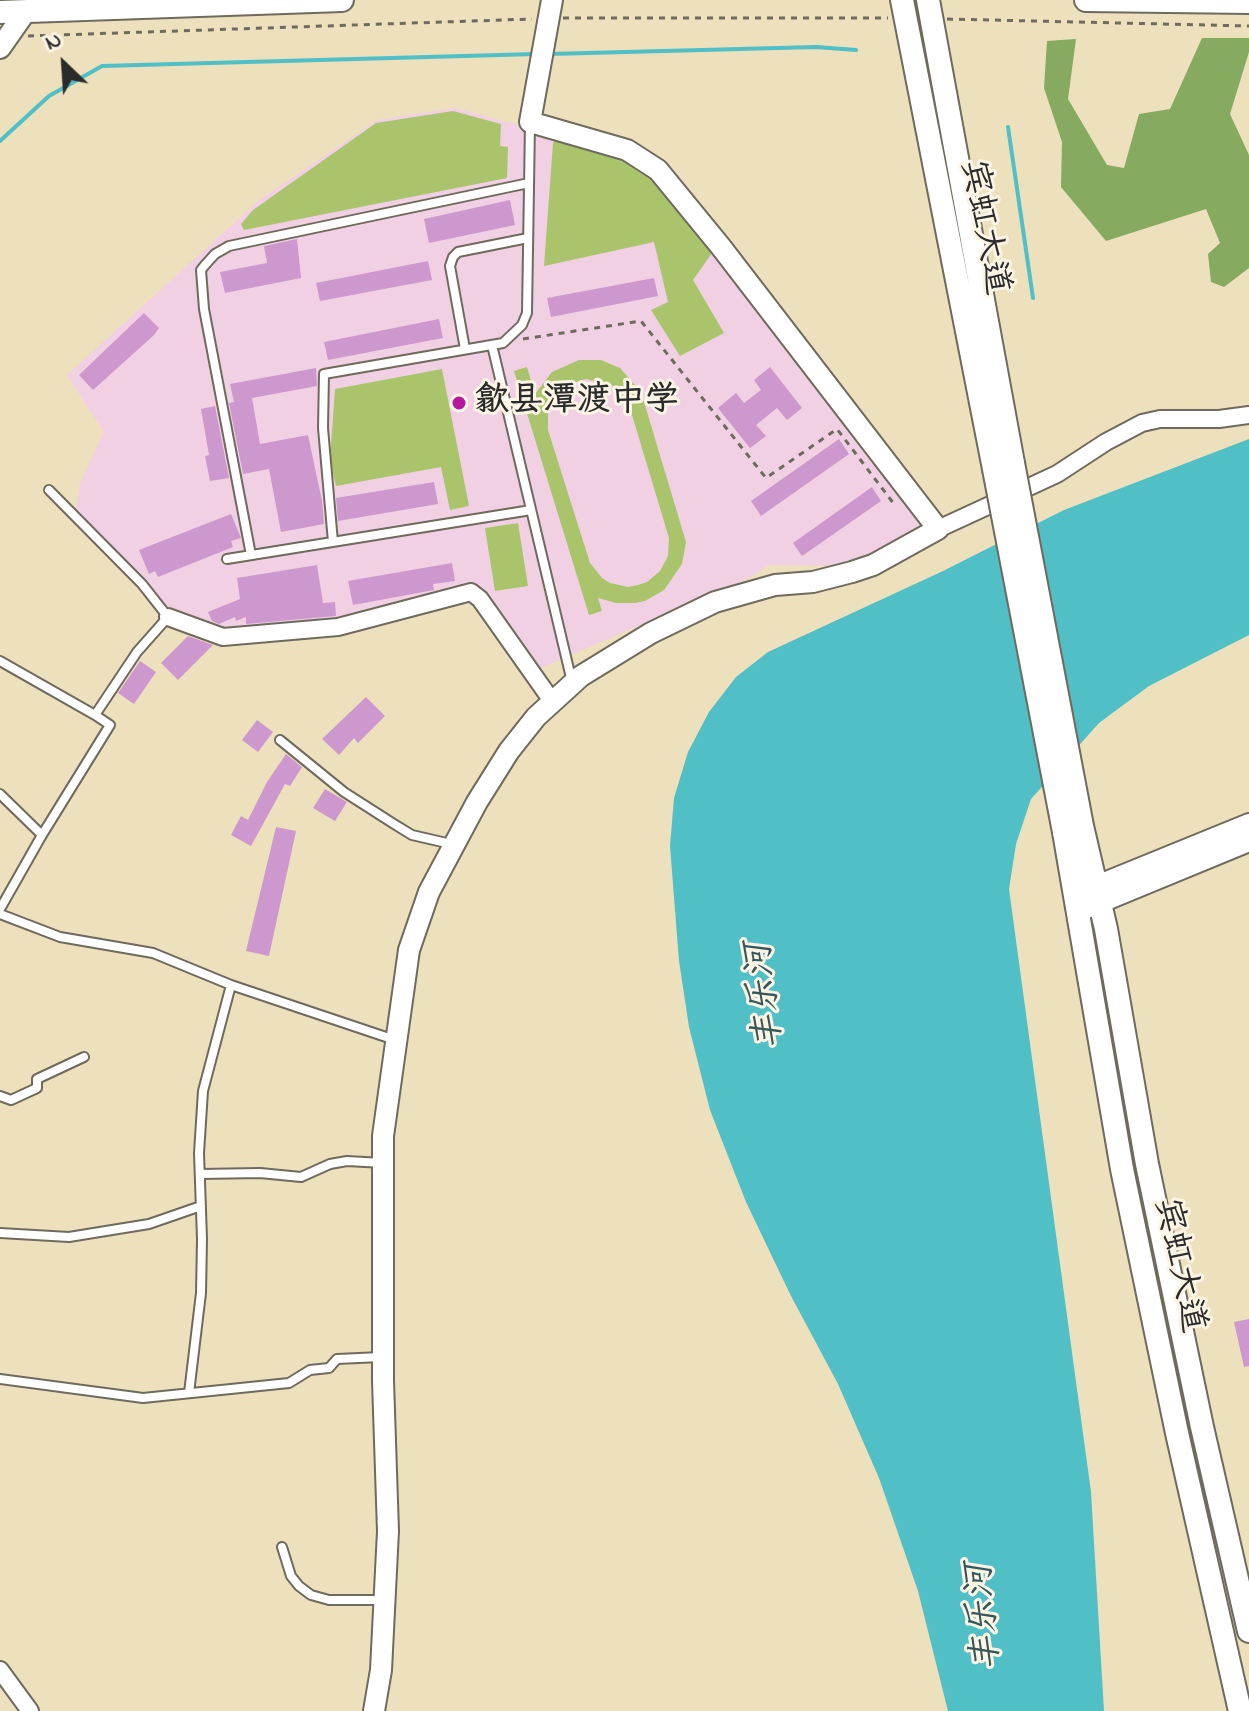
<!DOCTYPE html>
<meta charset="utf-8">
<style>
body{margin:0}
#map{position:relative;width:1249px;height:1711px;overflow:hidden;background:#ece0bd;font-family:"Indie Flower",sans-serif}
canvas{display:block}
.north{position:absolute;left:24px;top:24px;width:80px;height:80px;-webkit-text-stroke:6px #fcf5e5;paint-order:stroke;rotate:335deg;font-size:22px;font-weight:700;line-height:32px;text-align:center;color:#2b2b2b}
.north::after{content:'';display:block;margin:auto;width:28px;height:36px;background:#2b2b2b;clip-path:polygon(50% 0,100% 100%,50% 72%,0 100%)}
</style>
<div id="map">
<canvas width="1249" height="1711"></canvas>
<div class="north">N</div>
</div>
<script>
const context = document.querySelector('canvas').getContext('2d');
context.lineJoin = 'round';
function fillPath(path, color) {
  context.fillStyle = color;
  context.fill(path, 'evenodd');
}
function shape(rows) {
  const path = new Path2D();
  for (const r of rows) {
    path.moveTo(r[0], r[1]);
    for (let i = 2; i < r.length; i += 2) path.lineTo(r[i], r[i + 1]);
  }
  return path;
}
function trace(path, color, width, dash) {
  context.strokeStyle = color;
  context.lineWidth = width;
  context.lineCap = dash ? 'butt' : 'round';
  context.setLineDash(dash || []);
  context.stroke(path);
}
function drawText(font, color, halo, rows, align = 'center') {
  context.font = font + ' "Indie Flower","LXGW WenKai TC",sans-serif';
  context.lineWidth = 6;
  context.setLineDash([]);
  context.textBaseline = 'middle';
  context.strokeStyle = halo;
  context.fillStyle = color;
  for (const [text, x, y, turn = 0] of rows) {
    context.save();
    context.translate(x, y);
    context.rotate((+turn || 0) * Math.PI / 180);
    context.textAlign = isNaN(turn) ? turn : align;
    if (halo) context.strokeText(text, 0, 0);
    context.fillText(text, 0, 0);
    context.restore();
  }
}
fillPath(shape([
 [454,108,628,154,654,174,925,522,878,555,845,566,769,565,749,578,534,671,471,583,402,609,355,620,225,632,171,613,76,511,80,483,104,432,67,375,258,201,377,120]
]), '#f1d0e3');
fillPath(shape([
 [453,111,501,124,500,146,508,147,507,178,244,230,241,224,253,210,376,123],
 [557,140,626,156,652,174,712,253,693,280,724,333,680,356,651,310,668,302,654,242,544,266,553,143],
 [579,360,601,360,620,368,641,392,686,542,682,564,664,590,645,601,635,603,616,603,598,598,602,611,589,615,514,371,527,367,535,394,552,372],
 [586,379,612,385,629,405,669,538,668,556,660,571,647,582,638,585,628,587,610,583,602,578,590,563,548,430,548,412,556,396,569,384],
 [442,369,469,506,450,510,441,467,336,486,330,459,335,389],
 [518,523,528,586,495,591,485,528]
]), '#a9c46b');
fillPath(shape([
 [1202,38,1249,38,1249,52,1230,114,1249,155,1249,268,1224,287,1211,282,1208,254,1220,243,1206,209,1106,241,1061,187,1062,142,1044,88,1047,41,1076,39,1068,99,1107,165,1124,168,1139,114,1170,109]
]), '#86aa5f');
fillPath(shape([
 [1249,439,1249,635,1149,686,1099,723,1031,799,1016,844,1009,889,1091,1492,1104,1711,948,1711,918,1591,879,1478,838,1384,791,1296,746,1202,710,1110,689,1027,679,961,670,846,674,798,688,752,709,712,736,677,768,652,943,571,1064,510]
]), '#51bfc6');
trace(shape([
 [549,54,816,47,856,50],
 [1008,127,1033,298],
 [0,141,49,96,102,66,536,54]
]), '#51bfc6', 4);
fillPath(shape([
 [510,200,515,225,429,243,424,219],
 [297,239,301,278,225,293,220,272,267,263,264,246],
 [428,261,432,280,320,301,316,283],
 [654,278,658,296,551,317,547,298],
 [144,313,159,328,154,335,93,390,79,375],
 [439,319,443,338,328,360,324,342],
 [770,367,802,408,787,420,777,408,756,425,766,436,750,448,718,408,736,393,744,403,761,390,754,380],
 [316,368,317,386,252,398,260,444,308,435,322,501,324,524,281,532,269,469,243,474,229,403,234,402,230,384],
 [215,406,229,478,210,481,205,456,209,455,201,409],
 [839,439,849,454,761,516,751,501],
 [434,482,438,504,338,521,336,498],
 [872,487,881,501,802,556,793,543],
 [231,514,241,538,231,541,233,547,158,577,155,571,149,574,139,550],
 [452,563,455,581,433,584,434,590,353,605,348,581],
 [317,565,323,603,335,602,336,616,246,624,246,617,236,621,235,617,219,624,212,621,208,612,240,599,237,578],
 [188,636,213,645,178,680,161,663],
 [140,661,156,672,134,704,118,693],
 [366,697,385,716,358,743,354,738,339,755,322,739],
 [257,720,273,732,258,752,242,740],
 [286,754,302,767,290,786,285,784,251,846,231,835,241,816,248,820,267,782],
 [325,789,347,802,335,821,313,808],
 [276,827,296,831,269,956,246,951],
 [1249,1319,1249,1366,1244,1367,1234,1322]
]), '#cc98cd');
const service = shape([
 [492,345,572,682],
 [465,349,450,266,453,257,458,252,528,238],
 [333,542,323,428,324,374,503,343,522,325,527,313,530,123],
 [251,555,204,309,201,270,205,265,215,254,229,246,529,183],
 [227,559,531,510],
 [0,661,95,715],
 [280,740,344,792,394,824,412,835,451,844],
 [0,794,42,835],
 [0,909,42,835,110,725,95,715,137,652,168,617,142,584,49,490],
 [0,914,60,937,153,953,231,985,395,1040],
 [0,1096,11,1100,37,1088,37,1079,84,1057],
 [200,1174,260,1173,301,1177,330,1164,347,1161,383,1163],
 [0,1233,69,1237,149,1224,201,1206],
 [0,1379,143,1398,289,1383,310,1370,329,1368,337,1359,381,1357],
 [189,1393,201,1293,202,1239,199,1153,203,1091,231,985],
 [282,1547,291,1576,299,1586,311,1595,329,1600,383,1600]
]);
const minor = shape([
 [938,529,1057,474,1106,442,1142,423,1160,419,1219,419,1249,415],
 [168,617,223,637,338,627,471,592,480,599,552,701],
 [0,1670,30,1711]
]);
const tertiary = shape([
 [0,48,26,11],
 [1082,892,1249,824],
 [1084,909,1249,841],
 [374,1711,381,1670,388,1531,383,1381,383,1136,409,950,429,892,477,802,509,751,536,717,581,676,651,633,715,602,775,585,813,582,852,572,873,565,938,529,721,247,658,170,627,150,530,122,552,0]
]);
const secondary = shape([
 [902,0,994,469],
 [928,0,1013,463],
 [1086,0,1249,2],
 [0,12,342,0],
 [1082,826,1106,929,1147,1164,1202,1427,1249,1631],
 [1064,832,1122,1169,1177,1433,1240,1711]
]);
trace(service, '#6f6a5e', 12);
trace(minor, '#6f6a5e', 20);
trace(tertiary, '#6f6a5e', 24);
trace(secondary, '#6f6a5e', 26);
trace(shape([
 [563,18,888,18],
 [947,19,1249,26],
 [28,36,532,19],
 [523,339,641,321,766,478,837,429,894,504]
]), '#6f6a5e', 3, [6, 6]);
trace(service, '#fff', 8);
trace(minor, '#fff', 16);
trace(tertiary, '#fff', 20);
trace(secondary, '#fff', 22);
const secondaryBridge = shape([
 [1013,463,1082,826],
 [994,469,1064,832]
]);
trace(secondaryBridge, '#6f6a5e', 26, []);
trace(secondaryBridge, '#fff', 22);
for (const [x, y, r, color] of [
 [459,403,8,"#b5179e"]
]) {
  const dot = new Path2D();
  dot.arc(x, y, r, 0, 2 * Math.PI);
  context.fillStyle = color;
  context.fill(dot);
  trace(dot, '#fcf5e5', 3);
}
drawText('34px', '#2b2b2b', '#fcf5e5', [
 ["宾虹大道",982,228,79],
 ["宾虹大道",1177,1266,78]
]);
drawText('bold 34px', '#2b2b2b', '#fcf5e5', [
 ["歙县潭渡中学",475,403]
], 'left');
drawText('italic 36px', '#36575a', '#fcf5e5', [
 ["丰乐河",768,996,-97],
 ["丰乐河",987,1617,-95]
]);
</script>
